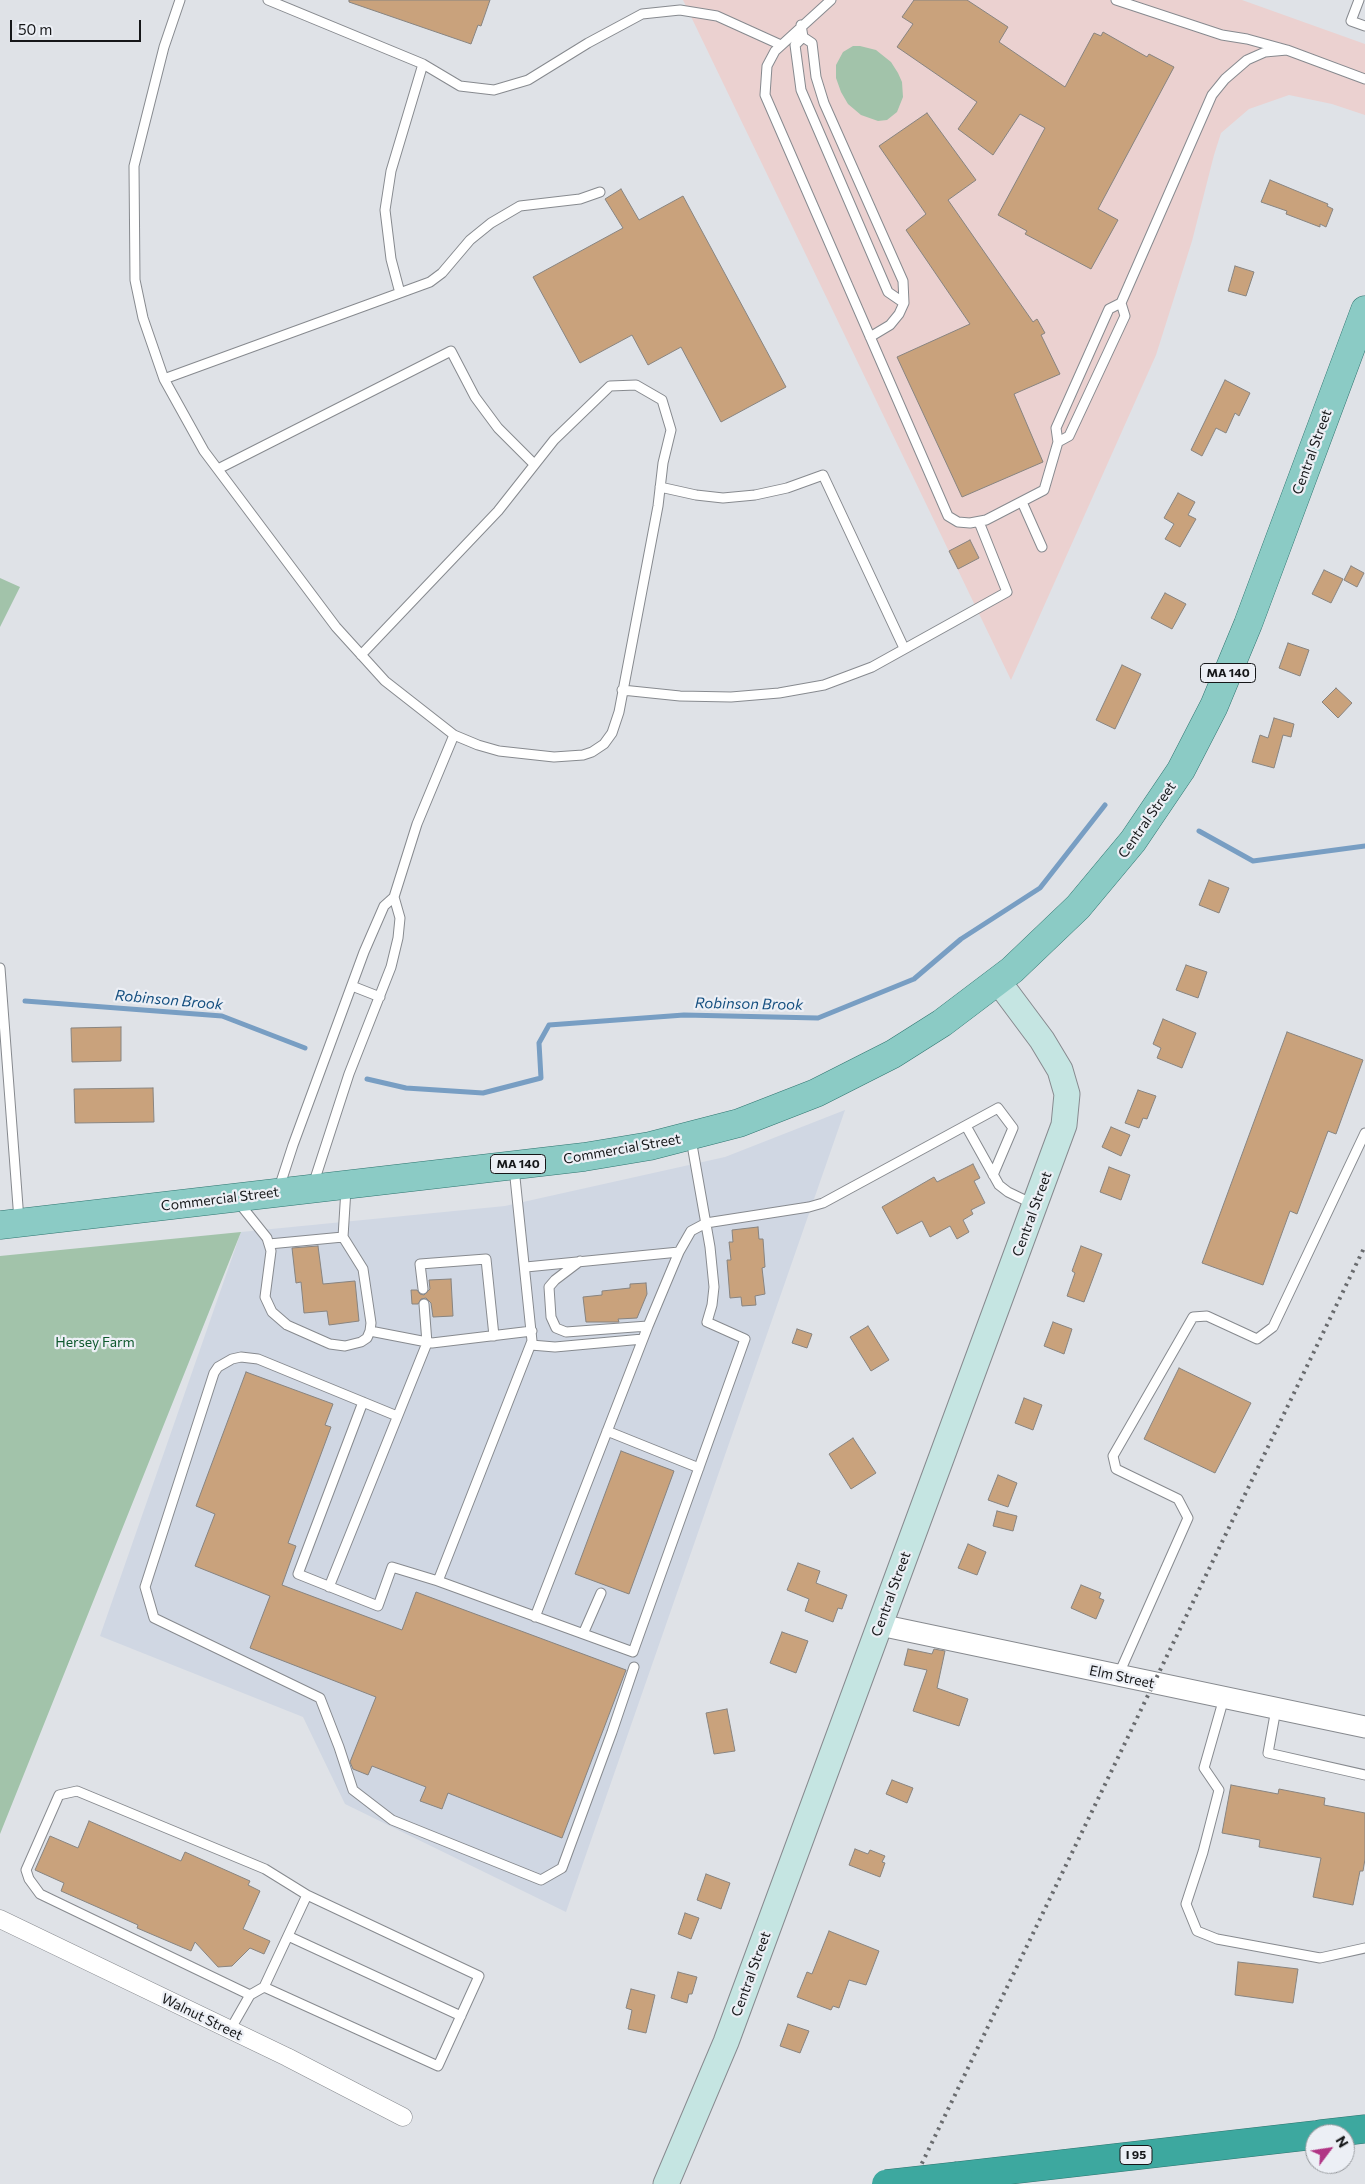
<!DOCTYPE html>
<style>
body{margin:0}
#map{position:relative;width:1365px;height:2184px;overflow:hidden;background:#dfe2e7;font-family:Commissioner,sans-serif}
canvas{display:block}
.north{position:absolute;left:1305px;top:2124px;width:50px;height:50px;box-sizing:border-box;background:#eceff5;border:1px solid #96999d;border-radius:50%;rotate:59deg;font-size:14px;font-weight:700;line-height:20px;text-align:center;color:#161719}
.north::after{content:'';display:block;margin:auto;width:18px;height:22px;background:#b13585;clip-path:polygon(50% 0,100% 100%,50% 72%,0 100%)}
.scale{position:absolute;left:10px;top:20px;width:131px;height:22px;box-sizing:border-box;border:2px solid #161719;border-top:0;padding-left:6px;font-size:15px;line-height:18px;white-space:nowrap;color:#161719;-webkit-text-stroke:4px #eceff5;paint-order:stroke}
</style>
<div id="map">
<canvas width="1365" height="2184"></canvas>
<div class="north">N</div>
<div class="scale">50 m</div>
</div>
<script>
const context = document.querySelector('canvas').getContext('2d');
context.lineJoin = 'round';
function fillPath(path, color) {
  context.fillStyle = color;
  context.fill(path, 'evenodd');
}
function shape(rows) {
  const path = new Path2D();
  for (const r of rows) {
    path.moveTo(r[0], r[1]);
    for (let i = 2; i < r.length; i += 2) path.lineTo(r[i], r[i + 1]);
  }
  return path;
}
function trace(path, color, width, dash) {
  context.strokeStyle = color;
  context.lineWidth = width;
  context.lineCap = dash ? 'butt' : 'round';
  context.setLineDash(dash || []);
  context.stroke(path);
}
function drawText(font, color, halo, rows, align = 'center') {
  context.font = font + ' Commissioner,sans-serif';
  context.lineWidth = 4.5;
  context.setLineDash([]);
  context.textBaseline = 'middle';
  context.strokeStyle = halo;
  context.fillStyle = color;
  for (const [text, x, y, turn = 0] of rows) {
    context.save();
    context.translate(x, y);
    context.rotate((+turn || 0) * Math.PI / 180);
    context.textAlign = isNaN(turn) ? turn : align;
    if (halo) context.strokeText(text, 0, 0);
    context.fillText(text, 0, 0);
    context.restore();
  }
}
fillPath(shape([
 [845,1110,566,1912,345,1804,303,1717,100,1636,241,1232,505,1206,725,1157]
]), '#d0d7e3');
fillPath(shape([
 [683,0,1242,0,1365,44,1365,115,1332,104,1289,95,1249,109,1221,133,1214,155,1192,241,1156,355,1011,680]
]), '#ebd1d0');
fillPath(shape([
 [853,46,860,46,876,50,891,62,898,73,902,82,903,97,897,112,887,120,878,121,861,115,848,104,841,92,836,78,836,65,843,52],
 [0,578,20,587,0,627],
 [241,1232,0,1834,0,1256]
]), '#a2c3aa');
trace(shape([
 [1199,831,1253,861,1365,846],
 [25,1001,222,1016,305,1048],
 [367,1079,406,1088,483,1093,541,1078,539,1043,549,1025,684,1015,818,1018,914,979,961,939,1040,888,1105,805]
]), '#789ec3', 5);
const building = shape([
 [349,0,490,0,481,26,478,25,471,44,349,2,349,0],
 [914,0,967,0,1008,27,999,42,1065,87,1094,33,1101,36,1103,32,1147,57,1149,54,1174,67,1098,209,1118,220,1091,269,1025,234,1027,231,998,215,1045,128,1020,114,993,155,958,129,977,102,897,47,913,24,902,17,914,0],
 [927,113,976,180,948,200,1033,322,1037,319,1045,333,1041,335,1060,374,1014,394,1043,462,962,497,897,357,970,324,906,230,926,214,879,146,927,113],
 [1270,180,1328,204,1327,206,1333,209,1326,227,1320,224,1320,227,1286,214,1287,211,1261,202,1270,180],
 [621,189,639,220,683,196,786,387,721,422,681,347,648,365,632,335,580,363,533,277,623,228,605,199,621,189],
 [1235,266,1254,272,1246,296,1228,291,1235,266],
 [1225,380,1250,393,1239,416,1235,413,1226,433,1216,428,1202,456,1191,450,1225,380],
 [1178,493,1195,502,1188,515,1196,519,1180,547,1165,539,1174,524,1164,518,1178,493],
 [970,540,979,558,958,569,949,551,970,540],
 [1351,566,1364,573,1357,587,1344,580,1351,566],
 [1324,570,1343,579,1331,603,1312,594,1324,570],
 [1165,593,1186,604,1172,629,1151,618,1165,593],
 [1288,643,1309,650,1300,676,1279,668,1288,643],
 [1122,665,1141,674,1115,729,1096,720,1122,665],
 [1336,688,1352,703,1338,718,1322,702,1336,688],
 [1274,718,1294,724,1291,737,1283,735,1274,768,1252,762,1260,735,1268,738,1274,718],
 [1209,880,1229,888,1219,913,1199,905,1209,880],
 [1186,965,1207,972,1198,998,1176,990,1186,965],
 [1163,1019,1196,1033,1182,1068,1157,1058,1161,1048,1153,1044,1163,1019],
 [121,1027,121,1061,72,1062,71,1028,121,1027],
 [1287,1032,1363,1060,1336,1134,1328,1131,1297,1214,1290,1211,1263,1285,1202,1263,1287,1032],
 [153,1088,154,1122,75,1123,74,1089,153,1088],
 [1138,1090,1156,1096,1147,1119,1143,1118,1139,1128,1125,1123,1138,1090],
 [1111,1127,1130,1135,1121,1156,1102,1147,1111,1127],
 [973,1164,980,1178,974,1181,985,1203,971,1210,973,1214,963,1220,969,1232,957,1239,950,1226,930,1237,922,1221,897,1234,882,1207,934,1177,937,1182,973,1164],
 [1109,1167,1130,1175,1121,1200,1100,1192,1109,1167],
 [758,1227,759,1239,763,1239,765,1267,762,1268,765,1294,755,1296,756,1305,742,1306,741,1297,730,1298,727,1260,731,1260,729,1242,733,1242,732,1230,758,1227],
 [318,1246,323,1284,355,1281,359,1321,329,1325,327,1311,304,1313,301,1282,296,1283,292,1248,318,1246],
 [1081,1246,1102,1254,1084,1302,1067,1296,1075,1273,1072,1271,1081,1246],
 [451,1279,453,1316,433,1317,431,1303,426,1298,421,1299,418,1304,412,1304,411,1290,417,1290,420,1294,424,1295,430,1289,429,1280,451,1279],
 [646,1283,647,1294,637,1318,618,1319,619,1322,586,1322,583,1297,602,1295,602,1291,630,1288,630,1284,646,1283],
 [1053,1322,1072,1329,1064,1354,1044,1346,1053,1322],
 [868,1326,889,1360,871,1371,850,1337,868,1326],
 [797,1329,812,1334,807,1348,792,1343,797,1329],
 [1179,1368,1251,1403,1215,1473,1144,1439,1179,1368],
 [246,1372,333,1404,325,1425,331,1427,288,1543,296,1546,282,1585,402,1630,416,1592,626,1670,562,1838,448,1793,442,1809,420,1801,426,1787,372,1766,368,1775,353,1769,350,1762,376,1697,250,1648,270,1596,195,1566,215,1514,196,1506,246,1372],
 [1024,1398,1042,1405,1033,1430,1015,1423,1024,1398],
 [853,1438,876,1473,851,1489,829,1454,853,1438],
 [621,1451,674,1471,629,1594,575,1574,621,1451],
 [998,1475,1017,1483,1008,1507,988,1500,998,1475],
 [997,1511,1017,1516,1013,1531,993,1526,997,1511],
 [968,1544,986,1552,977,1575,958,1568,968,1544],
 [798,1563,820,1571,816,1583,847,1595,842,1609,838,1608,833,1622,805,1611,809,1599,787,1590,798,1563],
 [1081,1585,1101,1593,1099,1598,1104,1600,1096,1619,1071,1608,1081,1585],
 [782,1632,808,1641,796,1673,770,1663,782,1632],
 [908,1649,932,1654,934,1649,945,1651,937,1688,968,1699,959,1726,913,1711,927,1670,904,1665,908,1649],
 [727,1709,735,1751,714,1754,706,1713,727,1709],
 [892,1780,913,1788,907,1803,886,1794,892,1780],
 [1231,1785,1278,1794,1279,1789,1325,1798,1324,1805,1365,1813,1365,1859,1363,1871,1360,1871,1353,1905,1313,1897,1321,1858,1259,1847,1260,1840,1222,1833,1231,1785],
 [89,1821,181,1861,185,1852,250,1881,248,1885,260,1891,243,1929,270,1941,264,1954,250,1948,232,1966,218,1967,195,1942,191,1951,137,1928,138,1925,61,1891,64,1883,35,1870,50,1836,78,1848,89,1821],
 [855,1849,868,1854,870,1850,885,1856,882,1862,885,1863,880,1877,849,1865,855,1849],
 [706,1874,730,1883,721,1909,697,1900,706,1874],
 [685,1913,699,1918,691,1939,678,1934,685,1913],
 [829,1931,879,1951,866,1985,849,1980,839,2008,833,2006,831,2010,797,1997,807,1972,812,1974,829,1931],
 [1238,1962,1298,1969,1293,2003,1235,1995,1238,1962],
 [678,1972,697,1977,692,1994,689,1994,687,2003,671,1998,678,1972],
 [631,1989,655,1995,646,2033,628,2029,632,2010,626,2008,631,1989],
 [788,2024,809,2031,800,2053,780,2046,788,2024]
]);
fillPath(building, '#c9a27c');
trace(building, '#888480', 1);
const service = shape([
 [180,0,164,47,134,166,135,280,143,318,164,379,204,451,336,627,385,681,454,735,417,824,394,897,384,906,364,952,293,1145,279,1188],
 [268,0,423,64,391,171,385,210,391,259,400,293],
 [831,0,775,51,767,66,765,95,948,516,958,522,970,523,986,520,1044,490,1058,442,1056,428,1109,309,1121,303],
 [1116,0,1222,35,1247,39,1287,50,1365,79],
 [1359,0,1351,21,1365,26],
 [801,25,803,37,812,43,816,77,824,103,903,281,904,303,899,314,890,325,870,337],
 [803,37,795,45,801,90,888,292,904,303],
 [423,64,460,86,494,90,528,80,588,43,642,14,680,10,717,16,781,45],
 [164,379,430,282,442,273,470,240,491,223,520,206,580,199,600,192],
 [1058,442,1069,436,1125,316,1121,303,1212,95,1225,79,1247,60,1265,52,1287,50],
 [218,469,451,351,475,397,498,428,534,464],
 [660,487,696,495,723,498,755,495,787,488,823,475,904,648],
 [1022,502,1042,547],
 [361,655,498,511,554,440,610,386,636,385,662,400,671,430,663,463,658,506,619,712,612,733,604,744,592,752,583,755,554,757,499,751,478,745,454,735],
 [622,690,680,696,731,697,779,693,824,685,872,667,1007,592,979,522],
 [0,968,19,1220],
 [352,986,380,997],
 [966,1126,999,1185,1008,1192,1033,1204],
 [313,1185,349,1074,391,967,398,938,400,918,394,897],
 [239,1203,267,1238,271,1251,265,1297,272,1312,287,1325,330,1344,345,1346,361,1342,367,1338,370,1331,371,1323,363,1269,343,1237,346,1189],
 [269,1244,343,1237],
 [580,1261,555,1280,549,1287,551,1317,556,1328,566,1332,648,1326],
 [526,1267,679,1252],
 [423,1289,420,1264,486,1259,494,1336],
 [370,1331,432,1343,532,1331],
 [531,1345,555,1347,643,1339],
 [363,1402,298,1574,378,1606,392,1567,438,1581,633,1652,745,1339,707,1322,712,1305,714,1287,710,1247,691,1139],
 [397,1416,258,1359,241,1357,232,1359,218,1367,214,1373,145,1587,154,1618,320,1698,339,1747,353,1790,392,1820,541,1880,562,1868,612,1732,634,1667],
 [607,1431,699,1468],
 [438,1581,532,1341,514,1168],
 [329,1587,427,1343,424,1304],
 [535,1617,648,1326,679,1252,691,1231,706,1223,809,1207,823,1203,998,1108,1013,1128,993,1175],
 [583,1634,601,1593],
 [1118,1676,1188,1518,1178,1499,1116,1469,1113,1456,1193,1317,1207,1316,1257,1339,1273,1327,1365,1133],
 [1224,1698,1204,1768,1219,1790,1203,1852,1186,1904,1197,1931,1217,1939,1320,1958,1365,1948],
 [1276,1709,1268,1753,1365,1775],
 [288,1936,461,2016],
 [250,1995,40,1894,29,1879,26,1870,59,1795,77,1791,265,1869,307,1895],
 [230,2030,250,1995,264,1987,307,1895,479,1976,438,2066,264,1987]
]);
const minor = shape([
 [0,1919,287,2057,403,2117]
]);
const tertiary = shape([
 [880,1625,1365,1727]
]);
const secondary = shape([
 [666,2184,726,2042,1064,1125,1067,1094,1060,1070,1042,1040,998,981]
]);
const primary = shape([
 [0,1225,584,1157,650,1146,739,1123,816,1093,893,1054,942,1023,1012,970,1078,907,1133,841,1181,770,1214,706,1248,624,1365,310]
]);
const motorway = shape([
 [1321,2134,1365,2129],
 [958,2176,1315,2135]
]);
trace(service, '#878a8f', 11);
trace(minor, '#878a8f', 19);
trace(tertiary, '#878a8f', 23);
trace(secondary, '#878a8f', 27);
trace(primary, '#2f7570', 29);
trace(motorway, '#2f7570', 29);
trace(service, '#fff', 9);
trace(minor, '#fff', 18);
trace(tertiary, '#fff', 21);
trace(secondary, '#c5e5e2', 25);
trace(primary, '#8bcbc5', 28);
trace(motorway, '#3da89f', 28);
trace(shape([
 [912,2184,1365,1246]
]), '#696b6e', 4, [2.5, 5]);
const motorwayBridge = shape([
 [886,2184,958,2176]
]);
trace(motorwayBridge, '#2f7570', 29, []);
trace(motorwayBridge, '#3da89f', 28);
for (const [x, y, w] of [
 [1228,673,55],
 [518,1164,55],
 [1136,2155,32]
]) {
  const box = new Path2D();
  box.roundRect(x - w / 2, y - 9.5, w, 19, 4);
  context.fillStyle = '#eceff5';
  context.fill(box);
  trace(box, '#161719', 1);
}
drawText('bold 12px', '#161719', null, [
 ["MA 140",1228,673],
 ["MA 140",518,1164],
 ["I 95",1136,2155]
]);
drawText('14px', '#161719', '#eceff5', [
 ["Central Street",1312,452,-70],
 ["Central Street",1147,820,-55],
 ["Commercial Street",622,1149,-10],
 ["Commercial Street",220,1199,-7],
 ["Central Street",1032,1214,-70],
 ["Central Street",891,1594,-70],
 ["Elm Street",1122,1677,12],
 ["Central Street",751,1974,-70],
 ["Walnut Street",202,2017,26]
]);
drawText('14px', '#0f592e', '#eceff5', [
 ["Hersey Farm",95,1342]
]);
drawText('italic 15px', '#165080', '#eceff5', [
 ["Robinson Brook",169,1000,5],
 ["Robinson Brook",749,1004,1]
]);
</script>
